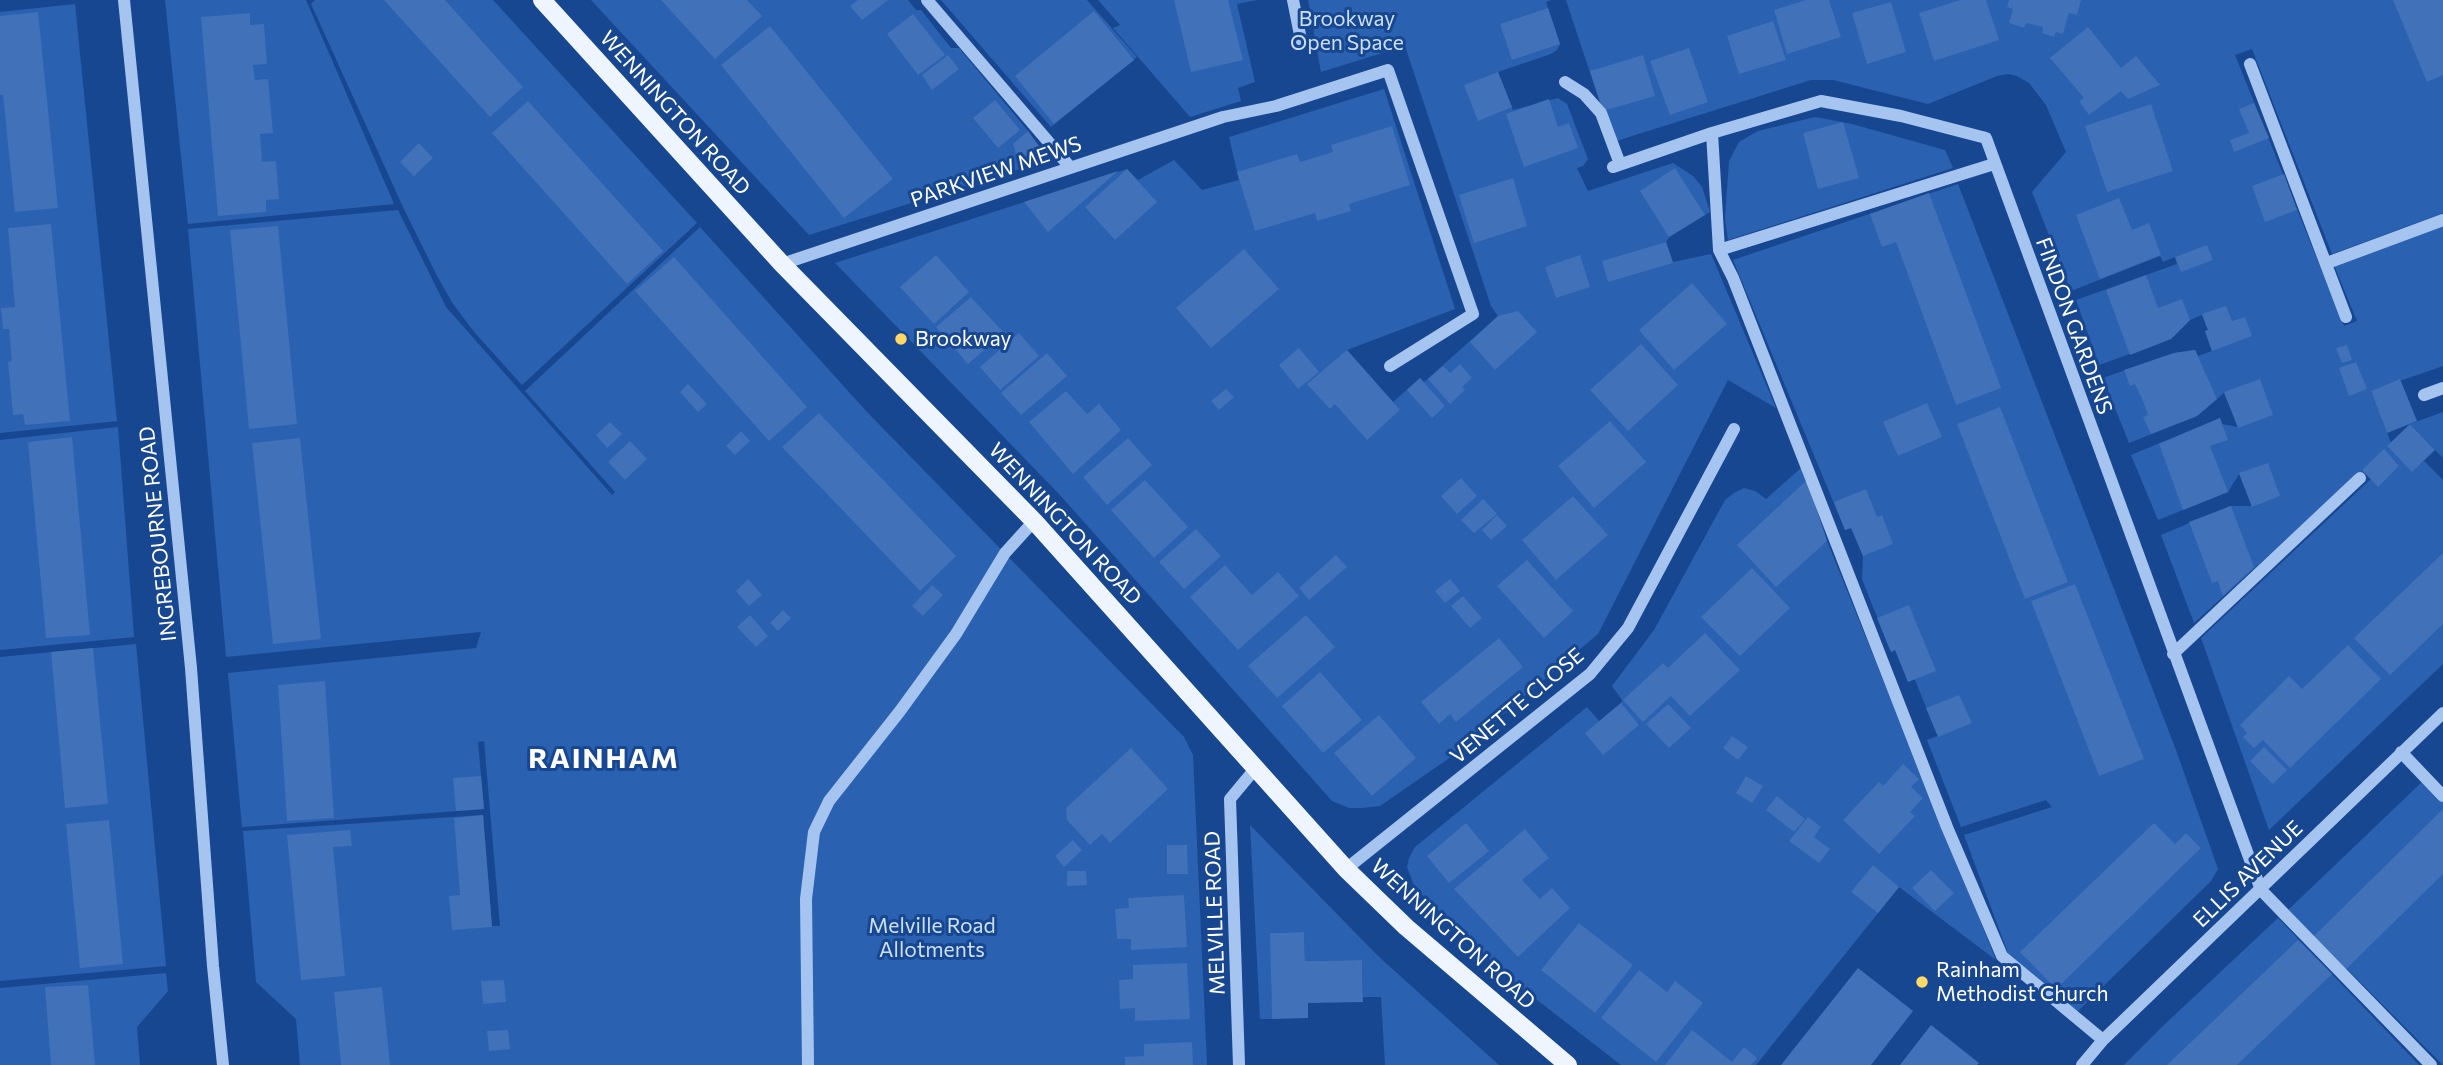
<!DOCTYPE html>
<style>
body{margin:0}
canvas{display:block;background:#184791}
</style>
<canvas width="2443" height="1065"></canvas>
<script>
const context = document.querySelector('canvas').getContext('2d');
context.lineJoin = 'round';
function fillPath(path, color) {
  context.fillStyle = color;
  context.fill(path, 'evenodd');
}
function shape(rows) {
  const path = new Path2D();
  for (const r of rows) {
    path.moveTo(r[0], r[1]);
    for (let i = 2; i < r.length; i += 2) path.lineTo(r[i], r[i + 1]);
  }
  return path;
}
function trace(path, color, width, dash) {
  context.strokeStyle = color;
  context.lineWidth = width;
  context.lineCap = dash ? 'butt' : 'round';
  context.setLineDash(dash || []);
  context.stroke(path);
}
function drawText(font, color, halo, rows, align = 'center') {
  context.font = font + ' Commissioner,sans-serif';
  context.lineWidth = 6;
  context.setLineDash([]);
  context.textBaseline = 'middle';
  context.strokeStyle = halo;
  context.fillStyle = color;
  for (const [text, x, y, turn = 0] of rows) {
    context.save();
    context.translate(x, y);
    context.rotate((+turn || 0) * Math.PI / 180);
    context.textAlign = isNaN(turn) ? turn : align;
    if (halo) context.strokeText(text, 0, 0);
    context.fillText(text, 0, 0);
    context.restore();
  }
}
fillPath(shape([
 [165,0,306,0,394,204,188,224],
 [315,0,493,0,697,223,522,385,475,333,453,304,437,276,403,207,311,4],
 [591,0,908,0,916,10,921,10,951,48,959,48,1028,131,1049,160,809,235],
 [941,0,1087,0,1137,57,1051,127],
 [1098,0,1257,0,1237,4,1255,82,1238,88,1241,101,1190,117,1113,28,1120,25],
 [1308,0,1551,0,1546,2,1560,44,1557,50,1551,54,1498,72,1513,110,1558,98,1567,104,1588,159,1583,166,1577,168,1588,191,1673,163,1693,176,1702,187,1710,212,1669,237,1666,242,1673,262,1711,254,1776,408,1728,380,1598,634,1461,750,1380,806,1362,808,1349,808,1332,801,1060,495,835,263,1127,169,1138,180,1174,160,1202,190,1239,180,1229,137,1384,89,1455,309,1347,350,1393,402,1420,378,1424,382,1498,316,1491,306,1405,46,1321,72],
 [1566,0,2443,0,2443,213,2332,254,2252,49,2235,55,2344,326,2357,321,2334,265,2443,225,2443,366,2371,391,2391,443,2388,447,2412,471,2424,461,2443,480,2443,664,2269,830,2201,638,2371,479,2362,471,2194,623,2161,535,2230,506,2252,506,2239,474,2228,492,2158,520,2131,455,2220,418,2222,424,2238,427,2224,393,2197,416,2129,443,2103,378,2174,353,2195,350,2198,356,2212,351,2205,331,2208,330,2202,315,2190,320,2171,339,2099,365,2076,300,2177,264,2175,257,2163,262,2160,256,2071,291,2032,192,2066,152,2046,105,2029,83,2017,76,2008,74,1997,76,1928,104,1833,80,1811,80,1613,142],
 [75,4,117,421,0,433,0,12],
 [1815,117,1852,124,1945,150,1953,168,1728,240,1725,219,1729,161,1739,142,1758,131],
 [1958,184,2176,750,2218,869,2211,881,2077,1012,2008,953,1964,835,2052,807,2046,800,1961,827,1927,740,1938,736,1915,680,1895,650,1891,652,1862,579,1863,556,1852,528,1845,530,1733,260],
 [398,210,446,307,612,495,615,492,525,391,700,227,867,412,1184,737,1193,755,1207,1065,300,1065,296,1019,256,982,243,831,483,815,492,926,500,926,484,741,478,742,484,809,242,827,228,673,476,648,481,632,226,657,188,229],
 [2443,412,2443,458,2410,424],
 [118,427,134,637,0,650,0,440],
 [1801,468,1827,541,1996,960,1899,887,1756,1065,1621,1065,1514,982,1415,888,1407,867,1409,858,1415,847,1587,707,1599,721,1621,703,1622,700,1612,686,1654,630,1725,500,1734,493,1744,488,1755,491,1766,499],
 [136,644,166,966,0,981,0,657],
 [2423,781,2443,801,2443,1065,2288,910],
 [1250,825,1378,956,1499,1065,1385,1065,1381,997,1363,997,1362,960,1305,961,1304,932,1271,933,1272,1019,1260,1019],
 [2278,918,2419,1065,2124,1065,2164,1025],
 [166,973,168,991,137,1027,140,1065,0,1065,0,988]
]), '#2a61b0');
fillPath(shape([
 [384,0,445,0,523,87,490,117],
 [661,0,747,0,762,16,715,59],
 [858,0,888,0,862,20,850,6],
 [1174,0,1228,0,1243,60,1191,72],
 [1806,0,1829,0,1841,37,1787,54,1774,10],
 [1960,0,1986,0,1999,40,1934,61,1919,13],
 [2009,0,2081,0,2077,15,2069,13,2063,34,2056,32,2054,37,2042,33,2043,27,2026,23,2024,28,2009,23,2013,9,2007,7],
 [2393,0,2443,0,2443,75,2427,82],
 [1891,2,1906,52,1867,64,1852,13],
 [1548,8,1560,44,1512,60,1500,24],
 [1094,11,1134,60,1054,124,1015,76],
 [38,12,58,208,15,212,3,95,0,95,0,16],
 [250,13,250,25,264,24,267,64,253,65,255,80,268,79,273,133,260,134,262,162,276,161,279,199,266,200,266,212,218,216,201,17],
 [913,14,945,55,918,75,887,34],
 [1773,21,1786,60,1739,74,1727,36],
 [770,26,893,179,844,218,721,65],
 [2088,27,2121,68,2136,56,2160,85,2128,99,2121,91,2089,115,2079,101,2084,98,2050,58],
 [1689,48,1708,102,1670,115,1650,61],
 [948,55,959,69,932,90,922,75],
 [1643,55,1655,96,1603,111,1590,71],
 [1498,72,1512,107,1478,121,1464,85],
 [1549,99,1558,127,1569,123,1578,148,1524,167,1506,114],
 [995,100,1020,130,998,148,973,118],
 [528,101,663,251,627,284,492,133],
 [2254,103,2269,138,2234,152,2230,140,2249,133,2239,109],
 [2151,104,2173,171,2107,192,2085,126],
 [1843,122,1859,178,1818,189,1803,133],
 [1392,126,1410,185,1349,204,1351,211,1317,221,1315,213,1255,231,1237,172,1297,154,1300,162,1333,152,1331,145],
 [1028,131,1049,160,1021,169,1013,144],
 [419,143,433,158,414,176,400,162],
 [1675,168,1705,215,1669,237,1640,191],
 [1127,169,1157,202,1115,240,1085,207],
 [1118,171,1048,232,1024,202],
 [2284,174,2297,210,2265,222,2252,186],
 [1513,178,1527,226,1474,243,1459,195],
 [1929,193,2001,388,1956,405,1896,242,1882,247,1870,214],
 [2119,198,2132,230,2149,223,2161,255,2100,279,2076,215],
 [51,224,70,421,25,425,23,414,13,415,8,362,12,361,9,329,3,329,1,308,15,307,8,228],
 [278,226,297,424,249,429,230,230],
 [1666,242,1673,263,1608,282,1602,261],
 [2207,245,2213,260,2181,272,2175,257],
 [1244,249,1279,289,1211,348,1176,308],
 [936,255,969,292,934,324,900,287],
 [1580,255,1590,287,1556,298,1545,267],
 [674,257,807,407,769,441,635,291],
 [2146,275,2158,308,2182,299,2190,320,2171,339,2130,355,2106,290],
 [1692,283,1727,324,1674,370,1639,330],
 [971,297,1004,333,968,364,936,327],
 [2226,306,2232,321,2245,317,2252,336,2212,351,2205,331,2208,330,2202,314],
 [1518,311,1537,332,1495,370,1470,342,1498,316],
 [1019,333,1039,356,1000,390,980,367],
 [1641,344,1678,385,1628,431,1590,390],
 [2347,345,2352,360,2342,363,2336,348],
 [1299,348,1319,372,1298,389,1279,365],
 [1347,350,1400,410,1367,440,1335,404,1330,409,1307,384],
 [2195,350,2217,399,2197,416,2151,434,2143,417,2148,415,2143,401,2135,384,2130,386,2124,370,2174,353],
 [1047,353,1067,376,1021,415,1001,393],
 [2356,362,2367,389,2349,396,2339,368],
 [1460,364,1472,378,1462,387,1465,390,1450,404,1428,379,1443,366,1450,373],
 [1420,378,1445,406,1432,418,1407,390],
 [2260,379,2273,415,2238,428,2224,392],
 [2400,379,2417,421,2387,433,2371,391],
 [688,384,707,404,698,412,680,392],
 [1226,389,1234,397,1219,410,1211,401],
 [1066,391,1087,414,1099,404,1121,430,1073,474,1029,422],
 [1927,403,1942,437,1898,456,1883,422],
 [2000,407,2068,582,2025,599,1957,424],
 [819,413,956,556,920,591,782,447],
 [2220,418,2228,440,2210,446,2228,492,2183,510,2159,444],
 [1610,421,1646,462,1594,508,1558,466],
 [610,422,622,434,607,448,596,435],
 [2410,424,2435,450,2412,472,2387,446],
 [741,431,750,441,735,455,726,446],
 [72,437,90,635,46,638,28,442],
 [300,438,321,639,273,644,252,443],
 [1128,438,1152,465,1107,505,1083,477],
 [630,441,647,459,625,480,608,462],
 [2384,449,2399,466,2378,487,2362,470],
 [2268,463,2280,496,2252,507,2239,473],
 [1461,478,1477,496,1457,514,1441,496],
 [1145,480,1188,527,1154,558,1111,510],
 [1807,480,1827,541,1776,587,1737,545],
 [1866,489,1877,517,1882,515,1893,544,1863,556,1851,528,1845,530,1834,502],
 [1573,496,1608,535,1556,580,1522,540],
 [1483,499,1497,514,1474,533,1461,520],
 [2231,506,2254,567,2223,596,2218,581,2212,583,2189,522],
 [1497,515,1507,526,1491,540,1482,530],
 [1196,529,1221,556,1184,589,1159,562],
 [2443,553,2443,624,2390,675,2354,638],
 [1336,555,1347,567,1309,600,1299,588],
 [1527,560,1573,611,1544,638,1497,586],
 [1225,565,1252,595,1278,572,1299,596,1238,650,1190,597],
 [1752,568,1790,608,1740,656,1701,617],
 [748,579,762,595,749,606,736,591],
 [1450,579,1460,591,1445,603,1435,591],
 [2075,584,2144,759,2099,776,2031,601],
 [932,585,943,595,923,616,912,606],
 [1463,596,1482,618,1470,628,1451,606],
 [1909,605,1936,671,1908,682,1895,650,1891,652,1877,618],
 [783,610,791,618,778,631,770,623],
 [750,615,768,636,756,647,737,627],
 [1306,615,1335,647,1277,698,1248,666],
 [1705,633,1740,670,1690,716,1671,696,1643,722,1623,700,1663,663,1668,668],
 [1499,638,1523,667,1456,722,1450,714,1439,724,1421,702],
 [2348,645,2381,679,2290,768,2263,740,2254,748,2243,737,2247,733,2240,725,2289,676,2302,689],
 [93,648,108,804,65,808,51,652],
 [1320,672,1362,720,1323,753,1282,706],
 [325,681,334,818,287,821,278,685],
 [1959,695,1972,723,1938,737,1926,708],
 [1621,703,1639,725,1603,755,1585,733],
 [1668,704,1691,728,1669,748,1646,724],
 [1379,715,1416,758,1372,796,1334,753],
 [1732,736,1748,747,1738,760,1723,748],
 [2264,747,2287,770,2273,784,2250,761],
 [1131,748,1168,789,1110,843,1102,834,1090,845,1067,820,1066,808],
 [1903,764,1919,779,1911,787,1923,798,1910,812,1915,816,1879,854,1843,820,1879,782,1883,786],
 [481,776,484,809,456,811,453,778],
 [1746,776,1763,786,1752,803,1736,793],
 [1777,796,1805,819,1794,832,1766,810],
 [2443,809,2443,874,2346,969,2313,937],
 [483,815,492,927,452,930,449,896,460,895,454,818],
 [1808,817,1821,827,1814,837,1830,849,1819,863,1789,841],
 [109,820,123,964,80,968,66,824],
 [1466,823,1489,851,1449,883,1427,856],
 [2154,823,2175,844,2186,833,2201,848,2056,989,2020,952],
 [1525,829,1549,858,1522,880,1540,899,1552,888,1570,908,1518,957,1454,889],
 [350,830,352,846,333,847,345,976,301,980,287,835],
 [1073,840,1082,850,1064,867,1055,856],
 [1167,845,1187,845,1188,874,1167,874],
 [1873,865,1899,887,1878,913,1851,892],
 [1931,870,1954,893,1935,911,1912,888],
 [1067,871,1086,871,1087,885,1067,886],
 [1184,895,1187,947,1131,950,1131,939,1117,939,1115,909,1129,908,1128,898],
 [1579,923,1633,965,1595,1013,1541,970],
 [1304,932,1305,961,1362,960,1363,1002,1308,1003,1308,1018,1272,1019,1270,933],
 [2298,940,2332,974,2237,1065,2167,1065],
 [1187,963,1190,1019,1135,1021,1135,1008,1120,1009,1119,980,1133,979,1133,965],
 [1858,968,1913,1011,1871,1065,1781,1065],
 [1639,970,1667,992,1675,981,1703,1003,1656,1062,1601,1018],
 [504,980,506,1002,483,1004,481,981],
 [88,985,95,1065,51,1065,45,987],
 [382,987,390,1065,341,1065,334,992],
 [1931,1025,1979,1063,1977,1065,1900,1065],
 [508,1030,510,1049,489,1051,487,1031],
 [1692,1030,1732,1062,1744,1047,1757,1058,1751,1065,1665,1065],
 [1192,1042,1193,1065,1125,1065,1125,1057,1144,1056,1144,1044]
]), '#4071b9');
trace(shape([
 [124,0,191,668,213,966,223,1065],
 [927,0,1070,167],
 [1293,0,1301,40],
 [2250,64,2346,317],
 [1565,82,1584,94,1601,113,1620,164],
 [1712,133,1719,250,1733,278,1947,827,2002,956,2103,1040],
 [1613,167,1712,133,1821,101,1901,116,1986,138,2261,890,2431,1065],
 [1719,250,1994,164],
 [2327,263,2443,220],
 [782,264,1223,117,1276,106,1388,70,1473,314,1390,366],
 [2424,395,2443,388],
 [2173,654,2360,478],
 [2401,752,2443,796],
 [1346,869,1590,674,1628,628,1734,429],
 [808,1065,806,899,814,832,829,801,900,711,956,634,1005,553,1034,521],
 [1239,1065,1230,799,1255,769],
 [2082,1065,2103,1040,2443,713]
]), '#a6c4f0', 12);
trace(shape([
 [542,0,782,264,1034,521,1346,869,1406,927,1568,1065]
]), '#eff5ff', 18);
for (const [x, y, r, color] of [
 [901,339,7,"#ffd965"],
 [1922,982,7,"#ffd965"]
]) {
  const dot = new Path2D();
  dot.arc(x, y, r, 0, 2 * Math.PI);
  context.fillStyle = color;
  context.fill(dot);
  trace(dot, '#184791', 2.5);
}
drawText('21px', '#cde0fb', '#184791', [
 ["Brookway",1347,19],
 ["Open Space",1347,43],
 ["Melville Road",932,926],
 ["Allotments",932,950]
]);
drawText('21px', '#fff', '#184791', [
 ["WENNINGTON ROAD",675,113,48],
 ["PARKVIEW MEWS",996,172,-19],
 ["FINDON GARDENS",2074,326,70],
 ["WENNINGTON ROAD",1065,524,47],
 ["INGREBOURNE ROAD",158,534,-96],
 ["VENETTE CLOSE",1517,706,-40],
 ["ELLIS AVENUE",2248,874,-44],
 ["MELVILLE ROAD",1215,913,-92],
 ["WENNINGTON ROAD",1453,934,42]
]);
drawText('21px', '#fff', '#184791', [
 ["Brookway",915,339],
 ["Rainham",1936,970],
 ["Methodist Church",1936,994]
], 'left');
context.letterSpacing = '2px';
drawText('bold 28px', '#fff', '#184791', [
 ["RAINHAM",604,759]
]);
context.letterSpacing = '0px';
</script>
